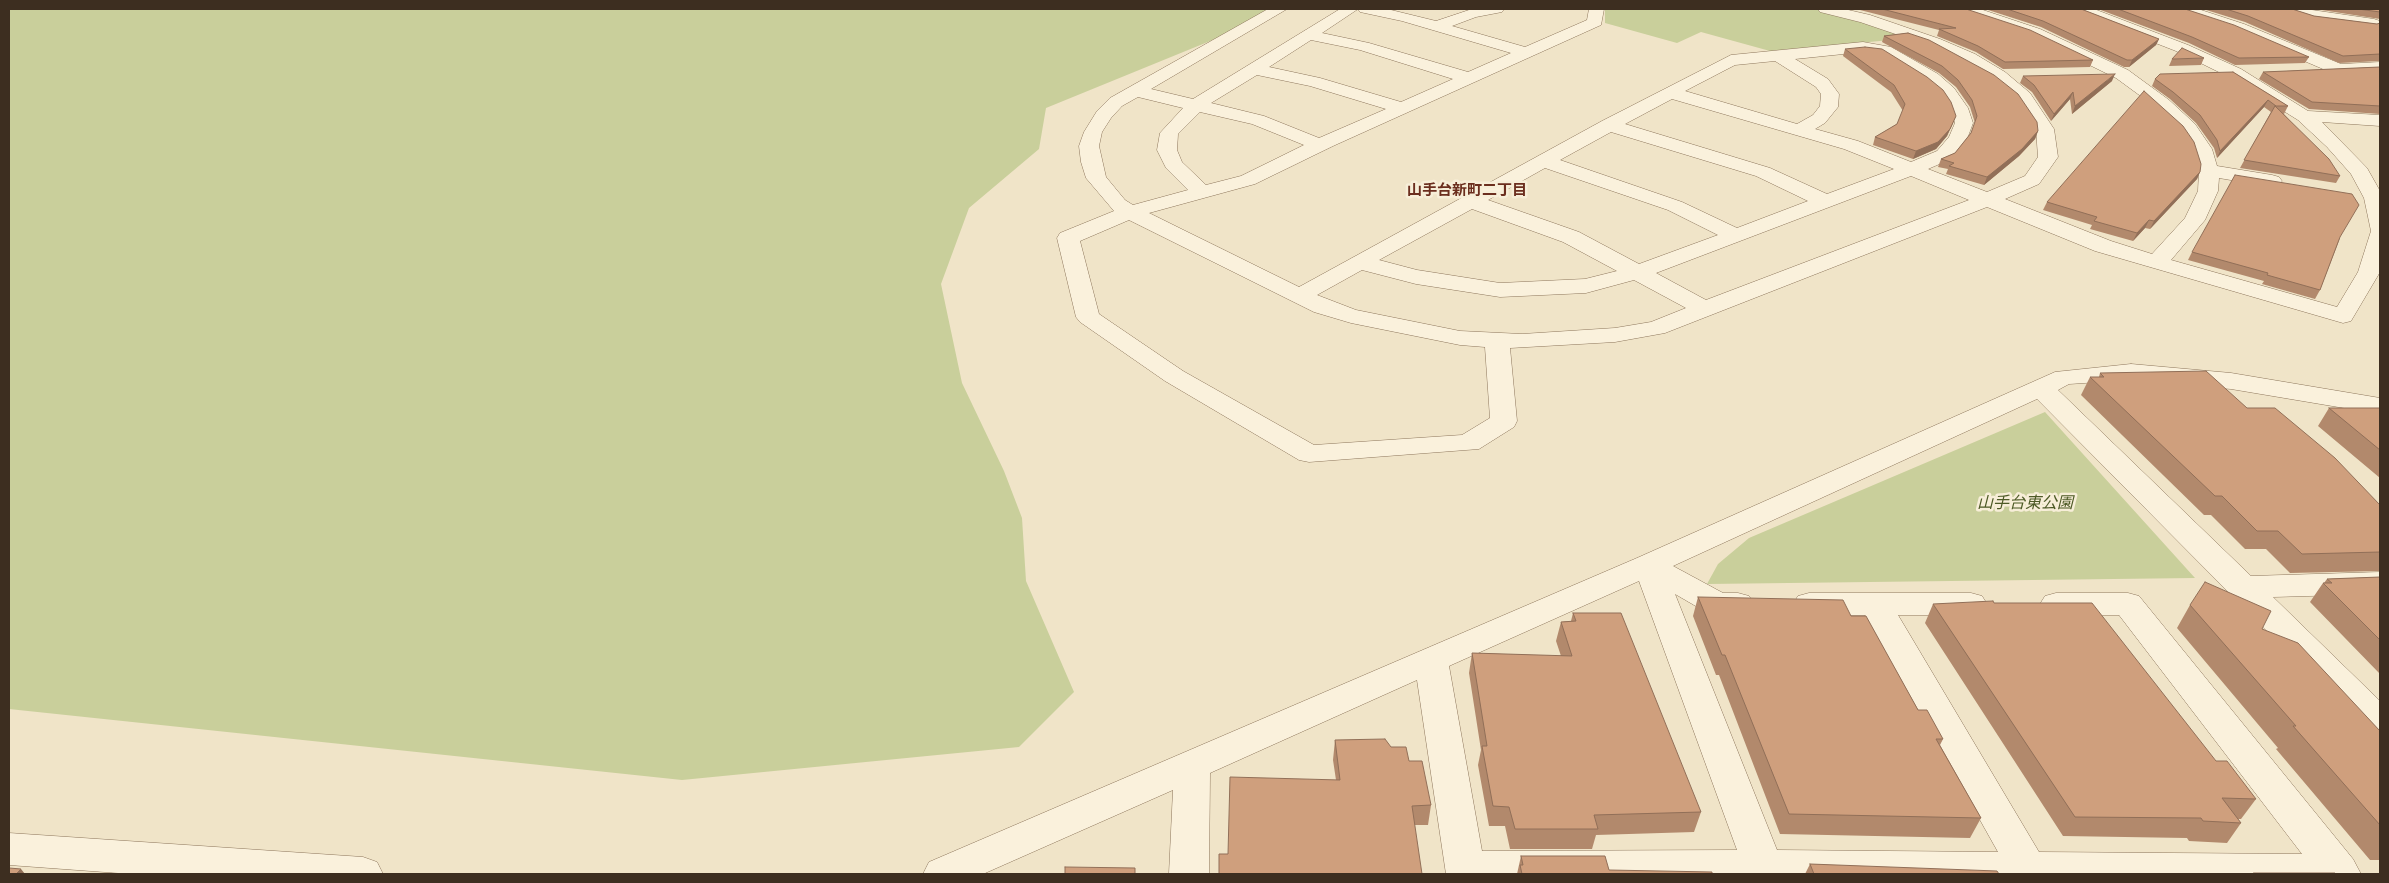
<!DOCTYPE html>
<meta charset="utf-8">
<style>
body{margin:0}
#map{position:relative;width:2389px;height:883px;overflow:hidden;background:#f0e4c8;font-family:Bitter,serif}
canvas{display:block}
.frame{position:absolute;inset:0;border:10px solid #3d2e20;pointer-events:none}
</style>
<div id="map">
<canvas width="2389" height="883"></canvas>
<div class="frame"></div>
</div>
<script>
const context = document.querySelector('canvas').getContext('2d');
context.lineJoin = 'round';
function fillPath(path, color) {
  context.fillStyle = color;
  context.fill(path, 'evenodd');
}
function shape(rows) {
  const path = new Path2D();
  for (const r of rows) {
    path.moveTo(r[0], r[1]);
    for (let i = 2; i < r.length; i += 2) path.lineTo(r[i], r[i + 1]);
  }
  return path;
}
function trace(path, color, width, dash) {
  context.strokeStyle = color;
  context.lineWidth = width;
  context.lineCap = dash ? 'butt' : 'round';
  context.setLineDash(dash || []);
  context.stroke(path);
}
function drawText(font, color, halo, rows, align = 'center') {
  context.font = font + ' Bitter,"Noto Sans JP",serif';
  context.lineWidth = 5;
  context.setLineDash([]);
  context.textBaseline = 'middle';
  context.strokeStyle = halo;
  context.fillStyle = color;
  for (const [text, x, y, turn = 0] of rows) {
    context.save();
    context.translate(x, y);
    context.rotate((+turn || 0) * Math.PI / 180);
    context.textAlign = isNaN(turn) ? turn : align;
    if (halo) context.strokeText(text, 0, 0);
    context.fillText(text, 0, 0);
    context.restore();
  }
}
fillPath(shape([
 [9,9,1273,9,1242,28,1046,108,1039,149,969,208,941,284,962,383,1004,471,1022,518,1026,581,1074,692,1019,747,682,780,9,709],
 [1605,9,1814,9,1845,16,1913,38,1770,51,1701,32,1677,43,1605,23],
 [2045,412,2195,578,1707,584,1718,564,1749,538]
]), '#c9cf9b');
const street = shape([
 [1268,9,1287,9,1151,89,1193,99,1340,9,1387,9,1436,21,1472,9,1504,9,1502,12,1476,17,1452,26,1525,47,1587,20,1589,9,1604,9,1601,25,1333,146,1255,184,1149,213,1299,287,1602,121,1731,55,1863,42,1891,47,1938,74,1954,88,1968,108,1973,123,1967,139,1951,159,1928,169,1987,192,2025,176,2038,157,2036,129,2017,100,1993,80,1963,62,1928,45,1860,22,1820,12,1818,9,1844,9,1870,15,1940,39,1975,54,2005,72,2030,93,2054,129,2058,157,2039,184,2005,199,2111,241,2152,254,2185,218,2198,191,2199,171,2192,149,2181,132,2157,108,2116,78,2028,35,1961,12,1958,9,1980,9,2040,29,2128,70,2169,100,2195,124,2212,149,2217,166,2272,175,2279,177,2282,181,2279,185,2272,187,2219,178,2218,191,2205,220,2171,260,2337,307,2358,272,2371,231,2364,198,2351,174,2327,147,2298,120,2229,77,2176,51,2076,12,2073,9,2094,9,2188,45,2241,69,2308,111,2380,115,2380,126,2322,122,2367,168,2380,191,2380,272,2351,321,2343,323,2095,251,1987,207,1665,333,1615,342,1510,348,1517,421,1514,427,1479,449,1309,462,1299,460,1165,381,1080,322,1076,317,1057,238,1060,233,1114,211,1086,178,1081,162,1079,146,1084,132,1097,111,1110,98,1268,9],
 [1358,9,1360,12,1402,21,1511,53,1468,72,1369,43,1322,33,1358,9],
 [1311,40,1360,50,1453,79,1401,102,1320,78,1269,67,1311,40],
 [1863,52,1881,54,1926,82,1942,96,1950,108,1955,123,1949,137,1937,151,1911,162,1858,141,1815,129,1825,123,1838,107,1839,94,1828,79,1795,59,1863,52],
 [1775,61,1816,87,1821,94,1820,106,1813,115,1797,124,1685,91,1735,65,1775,61],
 [1257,75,1310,86,1386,109,1319,138,1264,116,1211,103,1257,75],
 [1138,97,1183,108,1160,133,1157,150,1166,168,1188,190,1133,205,1125,200,1106,177,1099,146,1102,132,1111,118,1122,106,1138,97],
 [1672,99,1844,149,1894,169,1827,194,1770,168,1625,124,1672,99],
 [1200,112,1252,124,1304,145,1241,176,1206,185,1182,162,1177,150,1178,134,1200,112],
 [1611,132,1756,176,1808,201,1737,228,1682,202,1560,160,1611,132],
 [1545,168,1668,210,1718,235,1639,264,1579,232,1488,200,1545,168],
 [1911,176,1969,200,1706,300,1656,273,1911,176],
 [1472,209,1563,242,1617,271,1585,279,1500,283,1417,270,1379,260,1472,209],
 [1129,220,1314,312,1351,323,1460,345,1485,347,1490,418,1462,435,1314,445,1183,371,1099,314,1080,241,1129,220],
 [1362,270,1416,284,1500,297,1586,293,1634,280,1686,308,1651,322,1615,328,1522,334,1460,331,1356,310,1317,295,1362,270],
 [2176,9,2198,9,2244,24,2341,64,2380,62,2380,72,2340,75,2325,74,2323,69,2232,30,2179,12,2176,9],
 [2283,9,2305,9,2374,19,2380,21,2380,26,2374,29,2311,21,2286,12,2283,9],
 [2131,364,2231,373,2380,398,2380,414,2231,389,2131,380,2069,384,2058,390,2251,576,2380,572,2380,594,2273,597,2380,701,2380,735,2367,732,2037,399,1673,566,1723,593,1738,593,1749,596,1754,604,1749,612,1738,615,1717,615,1706,612,1675,594,1777,850,1998,852,1865,615,1809,615,1798,612,1793,604,1798,596,1809,593,1971,593,1982,596,1987,604,1982,612,1971,615,1898,615,2039,852,2302,854,2119,615,2056,615,2045,612,2040,604,2045,596,2056,593,2128,593,2139,596,2353,859,2361,874,1446,874,1417,680,1210,773,1209,874,1169,874,1173,790,983,874,923,874,929,862,1637,558,2055,372,2131,364],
 [1639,581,1737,850,1482,851,1449,666,1639,581],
 [9,833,363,857,377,862,383,874,132,874,9,865,9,833]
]);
trace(street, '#8d765c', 1);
fillPath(street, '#faf1dc');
fillPath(shape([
 [1856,9,1966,9,2093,60,2090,67,2003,69,1976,52,1937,36,1939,30],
 [1985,9,2081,9,2159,39,2156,45,2129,67,2124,67,2041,27],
 [2098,9,2185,9,2309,57,2305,63,2235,65,2189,43],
 [2203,9,2292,9,2314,16,2377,24,2380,23,2380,61,2339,63,2245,22],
 [2315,9,2380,9,2380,19],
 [1908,33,2038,131,2035,139,2019,156,1984,185,1946,174,1948,169,1938,167,1941,159,1955,153,1971,133,1975,123,1970,107,1956,87,1939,73,1882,42,1884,36],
 [1845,49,1953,123,1947,136,1936,149,1913,159,1873,145,1875,137,1897,124,1903,111,1891,92,1843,56],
 [2204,58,2201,65,2169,66,2172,59],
 [2380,67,2380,114,2309,109,2259,79,2263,72],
 [2233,72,2288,106,2284,114,2283,113,2340,176,2336,183,2240,168,2271,112,2264,107,2217,158,2214,148,2196,123,2170,99,2152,86,2155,79],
 [2023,76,2112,81,2072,114,2070,99,2051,121,2032,92,2020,83],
 [2200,172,2197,179,2150,229,2145,228,2133,241,2090,229,2092,225,2043,210,2047,202],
 [2340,238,2320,290,2315,299,2262,284,2264,281,2188,260,2192,252],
 [2100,373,2247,408,2380,505,2380,571,2290,573,2266,549,2245,549,2211,515,2204,515,2081,395,2090,377,2099,377],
 [2329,408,2380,409,2380,478,2318,426],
 [2380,577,2380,674,2310,602,2323,583,2324,583,2327,579],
 [1698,597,1851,616,1918,710,1943,739,1940,745,1981,818,1970,838,1780,834,1719,675,1716,675,1693,616],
 [1994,603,2256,799,2241,819,2238,819,2241,823,2227,843,2189,841,2187,838,2063,836,1925,623,1933,604],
 [2190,605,2262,629,2380,731,2380,860,2370,860,2276,749,2278,748,2177,628],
 [1573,613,1701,812,1694,832,1596,835,1592,849,1510,849,1505,826,1489,826,1478,765,1481,750,1469,673,1472,653,1561,656,1556,641,1561,622,1571,621],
 [1335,740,1391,747,1409,761,1431,805,1428,825,1415,825,1228,854,1336,780,1333,760],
 [1521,856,1609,870,1712,874,1517,874],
 [1810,864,1999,874,1805,874]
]), '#b2896c');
fillPath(shape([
 [2159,39,2156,45,2129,67,2132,60],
 [2115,74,2112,81,2072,114,2075,106],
 [2073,92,2070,99,2051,121,2054,114],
 [2268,100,2264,107,2217,158,2220,151],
 [1956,116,1947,136,1936,149,1913,159,1916,151],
 [2038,131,2035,139,2019,156,1984,185,1987,177],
 [2200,172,2197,179,2150,229,2154,221],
 [2149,220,2145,228,2133,241,2137,233],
 [21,869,25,874,16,874]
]), '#916f58');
const building = shape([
 [1882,9,1966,9,2030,30,2093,60,2005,62,1978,46,1939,29,1956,28,1882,9],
 [2007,9,2081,9,2159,39,2132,60,2127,60,2043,21,2007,9],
 [2118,9,2185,9,2234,25,2309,57,2239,58,2192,37,2118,9],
 [2226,9,2292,9,2314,16,2377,24,2380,23,2380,54,2343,56,2248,16,2226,9],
 [2358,9,2380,9,2380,12,2358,9],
 [1908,33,1929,40,1994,75,2018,94,2037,122,2038,131,2022,149,1987,177,1949,166,1954,163,1941,159,1955,153,1971,133,1977,116,1972,100,1958,80,1942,66,1884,36,1908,33],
 [1865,47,1882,49,1927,77,1943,90,1951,102,1956,116,1950,129,1938,142,1916,151,1875,137,1897,124,1905,104,1894,85,1845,49,1865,47],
 [2182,48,2204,58,2172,59,2182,48],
 [2380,67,2380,106,2312,102,2263,72,2380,67],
 [2233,72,2288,106,2276,106,2268,100,2220,151,2217,140,2200,115,2173,92,2155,79,2160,74,2233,72],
 [2115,74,2075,106,2073,92,2054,114,2034,85,2023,76,2115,74],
 [2144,91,2183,126,2194,142,2201,164,2200,172,2154,221,2149,220,2137,233,2094,221,2097,217,2047,202,2144,91],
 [2275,106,2329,159,2340,176,2244,160,2275,106],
 [2235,175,2352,194,2359,205,2340,237,2320,290,2267,275,2268,273,2192,252,2235,175],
 [2206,371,2247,408,2275,408,2335,458,2380,505,2380,552,2302,554,2278,531,2257,531,2222,496,2215,496,2090,377,2104,377,2100,373,2206,371],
 [2329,408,2379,408,2380,409,2380,450,2329,408],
 [2380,577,2380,640,2323,583,2332,583,2327,579,2380,577],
 [2205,582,2271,611,2262,629,2298,643,2380,731,2380,825,2293,726,2296,726,2190,605,2205,582],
 [1698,597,1843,600,1851,616,1866,616,1918,710,1927,710,1943,739,1936,739,1981,818,1789,814,1725,655,1722,655,1698,597],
 [1993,601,1994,603,2092,603,2216,761,2227,761,2256,799,2222,798,2241,823,2203,821,2201,818,2075,817,1933,604,1993,601],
 [1573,613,1621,613,1701,812,1594,815,1598,829,1515,829,1509,807,1493,806,1482,746,1487,746,1472,653,1572,656,1561,622,1576,621,1573,613],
 [1385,739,1391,747,1406,747,1409,761,1422,761,1431,805,1412,806,1422,874,1219,874,1219,854,1228,854,1230,777,1340,780,1335,740,1385,739],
 [1521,856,1605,856,1609,870,1712,872,1712,874,1522,874,1520,865,1523,865,1521,856],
 [1810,864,1997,871,1999,874,1814,874,1810,864],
 [1065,867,1135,868,1135,874,1065,874,1065,867],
 [9,868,21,869,16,874,9,874,9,868],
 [2254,873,2335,873,2336,874,2255,874,2254,873]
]);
fillPath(building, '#cf9f7d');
trace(building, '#916f58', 1);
drawText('bold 15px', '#6b2e1e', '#f7eed8', [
 ["山手台新町二丁目",1467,191]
]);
drawText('italic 16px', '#4d5a26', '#f7eed8', [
 ["山手台東公園",2025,504]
]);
</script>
